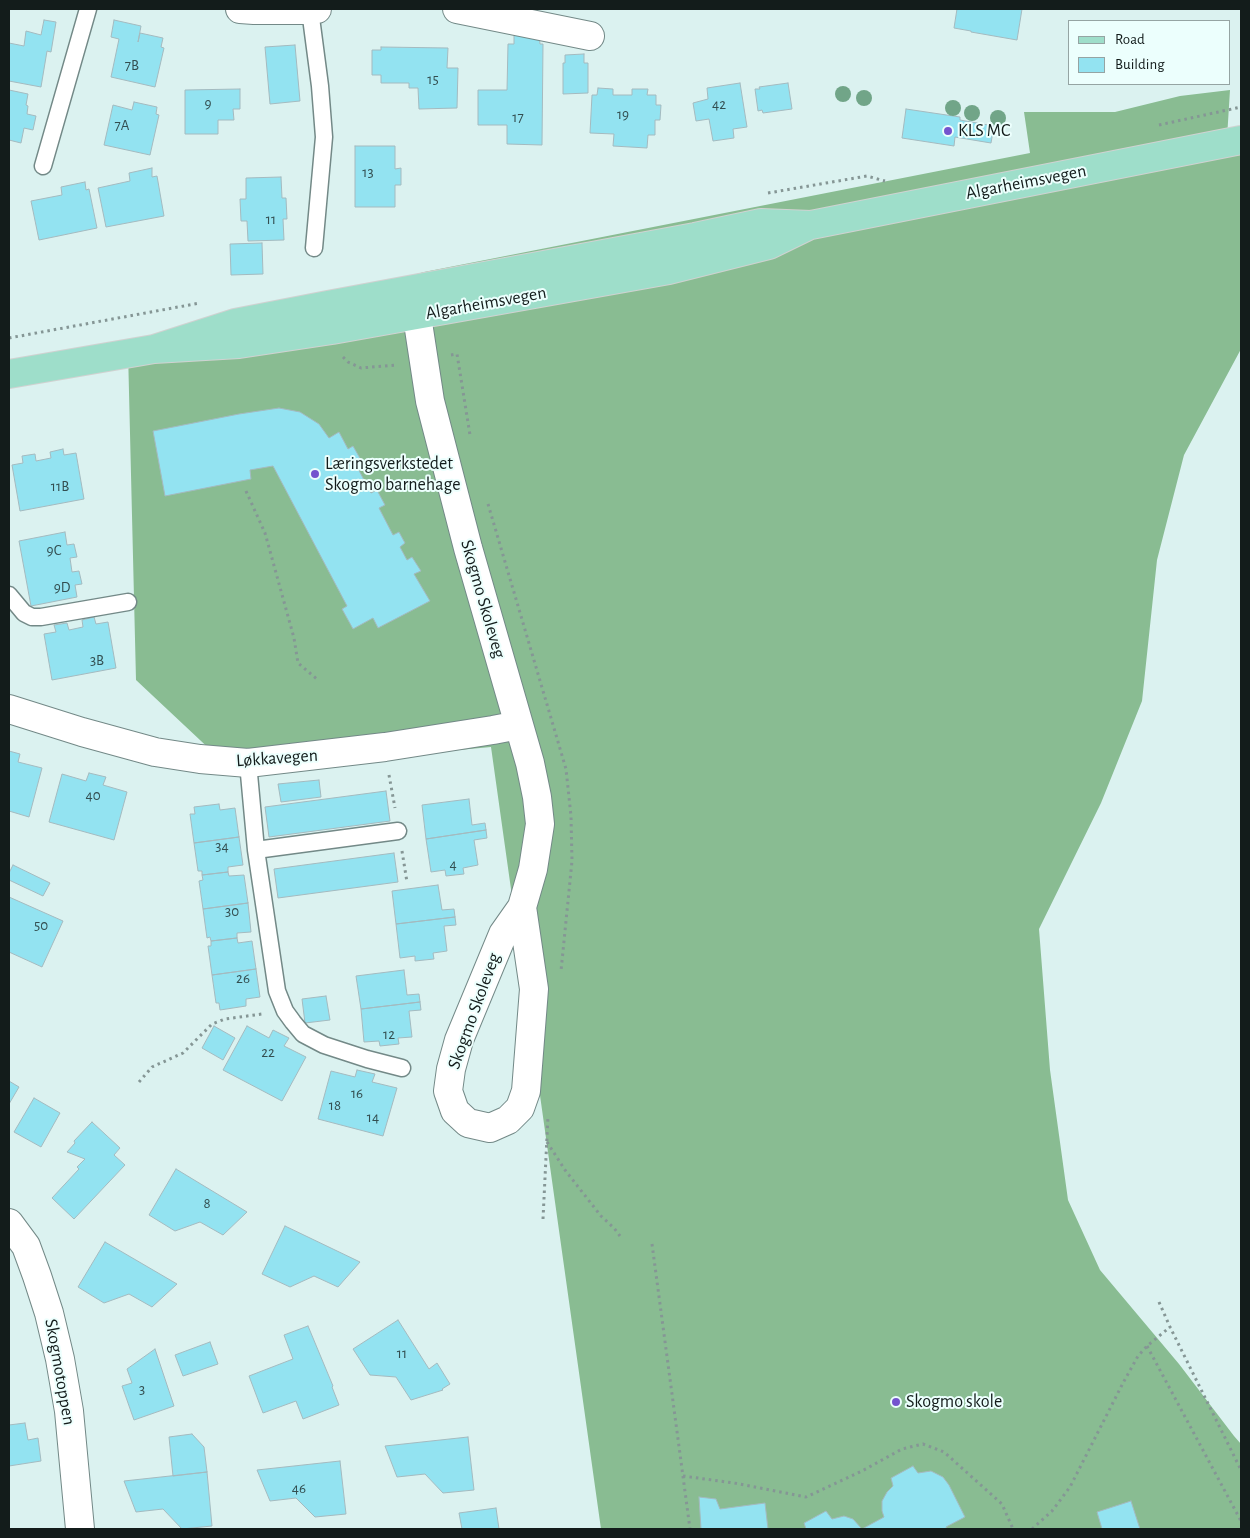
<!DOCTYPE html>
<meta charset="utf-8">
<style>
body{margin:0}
#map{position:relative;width:1250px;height:1538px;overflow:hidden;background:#dbf2f0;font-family:"Alegreya Sans",sans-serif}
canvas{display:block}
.frame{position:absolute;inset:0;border:10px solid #131c1b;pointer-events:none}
.legend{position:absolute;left:1068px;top:20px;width:162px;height:65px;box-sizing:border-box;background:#ecfffd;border:1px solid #95a4a3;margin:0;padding:6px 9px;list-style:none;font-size:15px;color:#131c1b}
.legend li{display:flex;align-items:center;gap:10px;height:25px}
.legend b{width:25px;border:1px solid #95a4a3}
</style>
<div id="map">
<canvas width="1250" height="1538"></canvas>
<div class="frame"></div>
<ul class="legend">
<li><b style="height:6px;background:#9edeca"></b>Road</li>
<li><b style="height:14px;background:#93e3f1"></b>Building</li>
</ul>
</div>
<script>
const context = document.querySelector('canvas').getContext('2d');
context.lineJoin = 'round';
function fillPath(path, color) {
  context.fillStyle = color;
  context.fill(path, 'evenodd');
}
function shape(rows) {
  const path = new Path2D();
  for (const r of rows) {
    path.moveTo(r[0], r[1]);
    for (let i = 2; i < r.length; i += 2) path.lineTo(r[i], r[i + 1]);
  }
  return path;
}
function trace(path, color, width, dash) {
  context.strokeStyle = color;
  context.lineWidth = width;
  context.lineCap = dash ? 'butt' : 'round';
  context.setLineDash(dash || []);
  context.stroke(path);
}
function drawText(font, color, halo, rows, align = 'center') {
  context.font = font + ' "Alegreya Sans",sans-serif';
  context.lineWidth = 4;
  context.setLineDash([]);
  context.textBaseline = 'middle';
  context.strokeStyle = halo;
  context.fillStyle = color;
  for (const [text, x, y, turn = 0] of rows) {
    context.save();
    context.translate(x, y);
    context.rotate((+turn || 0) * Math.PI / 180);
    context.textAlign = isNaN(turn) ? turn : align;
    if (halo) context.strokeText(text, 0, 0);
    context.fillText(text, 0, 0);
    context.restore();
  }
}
fillPath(shape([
 [1230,90,1227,138,1241,136,1241,349,1184,455,1157,560,1142,701,1101,803,1039,929,1050,1070,1068,1200,1100,1270,1179,1364,1234,1436,1241,1444,1241,1529,601,1529,491,747,233,771,136,680,128,351,424,272,1030,153,1024,112,1115,112,1180,96]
]), '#89bc92');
const building = shape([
 [957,9,1022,9,1017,40,971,32,971,31,954,28,957,9],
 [44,20,56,22,51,52,47,51,41,87,9,81,9,43,24,46,26,31,41,35,44,20],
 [114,20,141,26,138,42,140,33,163,38,161,47,164,48,155,87,111,77,119,39,111,37,114,20],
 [514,33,539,34,540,44,543,44,542,145,507,144,507,125,478,125,478,90,507,90,508,44,514,44,514,33],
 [295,45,300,101,270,104,265,47,295,45],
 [381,47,448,48,447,68,458,68,457,108,419,109,418,88,409,88,409,83,381,83,381,75,372,75,372,50,381,50,381,47],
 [584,54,584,63,588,63,588,93,563,94,563,63,565,63,565,55,584,54],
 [740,83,747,127,733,129,734,138,713,141,709,119,696,121,693,103,708,99,707,88,740,83],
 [788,83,792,109,763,113,762,110,758,111,755,89,760,89,759,87,788,83],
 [598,88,613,89,613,95,632,95,632,89,648,89,647,95,656,95,656,105,661,105,660,120,655,120,655,135,648,135,647,148,613,146,614,134,590,133,592,95,597,95,598,88],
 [240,89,240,109,233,109,234,120,218,120,218,134,185,134,185,90,240,89],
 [9,90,28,94,26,105,28,106,27,114,36,116,33,130,24,128,21,143,9,140,9,90],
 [134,102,157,107,156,114,159,115,150,155,104,145,113,105,132,110,134,102],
 [906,109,960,117,960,120,994,126,991,143,955,137,954,146,902,138,906,109],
 [355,146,395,146,395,169,401,168,401,185,395,185,395,207,355,207,355,146],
 [152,168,152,177,157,176,164,216,106,227,98,188,130,181,129,173,152,168],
 [281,177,282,198,286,198,287,219,283,219,284,240,248,241,247,221,241,221,240,199,246,199,246,178,281,177],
 [85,182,86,190,89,189,97,228,39,240,31,201,62,195,61,187,85,182],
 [262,243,263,274,231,275,230,244,262,243],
 [279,408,300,412,319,424,329,438,339,432,348,449,353,446,361,460,355,463,371,493,377,490,385,505,379,508,393,535,399,532,405,543,400,547,407,560,412,557,421,571,414,574,430,601,378,628,373,618,353,629,342,609,347,606,273,466,250,470,251,479,165,496,153,431,239,414,279,408],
 [63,449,64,455,76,453,84,499,20,511,12,465,23,463,22,456,35,454,36,461,51,458,50,452,63,449],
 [65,532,67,545,74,544,77,557,70,558,72,572,79,571,82,584,75,585,77,597,31,606,19,541,65,532],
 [94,617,96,624,108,622,116,668,52,680,44,634,56,632,54,625,67,623,69,630,83,627,82,620,94,617],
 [9,751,20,754,18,762,42,768,29,817,9,811,9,751],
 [89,773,106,777,103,785,127,792,114,840,49,822,62,774,86,781,89,773],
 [319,780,321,797,281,802,278,784,319,780],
 [386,791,390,821,269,837,265,807,386,791],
 [469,799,472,825,485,823,486,830,426,839,422,805,469,799],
 [219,804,220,810,235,808,239,837,194,843,190,814,195,814,194,807,219,804],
 [486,830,487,838,474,840,478,865,463,868,464,874,446,876,445,870,431,872,426,839,486,830],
 [239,837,243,865,228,867,228,872,202,875,202,871,198,871,194,843,239,837],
 [394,853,398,882,278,898,274,869,394,853],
 [13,865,50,883,43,896,9,880,9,873,13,865],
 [228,872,229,876,244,875,248,903,203,909,199,881,203,880,202,875,228,872],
 [438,885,442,910,454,909,455,917,396,924,392,891,438,885],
 [9,897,63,921,42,967,9,952,9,897],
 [248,903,251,932,237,933,237,938,211,941,210,937,207,938,203,909,248,903],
 [455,917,456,925,444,926,447,951,433,953,434,959,415,961,415,956,400,958,396,924,455,917],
 [237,938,238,943,252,941,256,969,212,975,208,946,211,946,211,941,237,938],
 [256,969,260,997,246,999,246,1006,220,1010,219,1003,216,1003,212,975,256,969],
 [404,970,407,995,419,994,420,1002,361,1009,356,976,404,970],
 [326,996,330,1020,305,1023,302,999,326,996],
 [420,1002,421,1010,409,1011,412,1037,398,1038,399,1044,380,1046,379,1041,364,1042,361,1009,420,1002],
 [214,1026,235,1038,223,1060,202,1048,214,1026],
 [247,1026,269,1038,273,1030,289,1038,284,1046,306,1057,282,1101,223,1070,247,1026],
 [357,1070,375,1074,372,1082,397,1088,383,1136,318,1119,331,1071,355,1077,357,1070],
 [9,1081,19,1087,9,1104,9,1081],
 [34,1098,60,1113,41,1147,14,1132,34,1098],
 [92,1122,120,1148,114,1155,125,1165,74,1219,52,1198,79,1169,77,1167,85,1159,67,1152,75,1143,74,1141,92,1122],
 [176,1169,247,1212,223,1235,200,1222,175,1231,149,1215,176,1169],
 [285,1226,360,1262,338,1287,314,1276,290,1287,262,1274,285,1226],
 [105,1242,177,1284,152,1307,129,1294,104,1303,78,1287,105,1242],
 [398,1320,429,1369,437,1363,450,1384,442,1389,443,1390,411,1400,396,1377,370,1375,353,1349,398,1320],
 [308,1326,333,1386,332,1387,339,1405,303,1419,296,1401,263,1413,249,1376,293,1359,284,1335,308,1326],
 [210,1342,218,1364,183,1376,175,1355,210,1342],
 [155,1349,174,1406,134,1420,122,1386,132,1383,127,1369,155,1349],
 [25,1423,28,1440,38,1438,41,1461,9,1466,9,1425,25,1423],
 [192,1434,204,1447,207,1472,173,1476,169,1437,192,1434],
 [468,1437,474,1490,443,1493,425,1474,397,1477,385,1446,468,1437],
 [340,1461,346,1514,315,1517,296,1498,270,1501,257,1470,340,1461],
 [913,1466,918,1473,931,1471,943,1477,949,1485,965,1517,946,1527,947,1529,806,1529,804,1523,826,1511,832,1519,844,1516,853,1519,862,1529,884,1517,882,1511,882,1501,887,1492,893,1486,891,1478,913,1466],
 [207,1472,212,1526,182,1529,163,1509,136,1512,124,1481,207,1472],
 [699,1497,716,1499,720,1509,765,1503,768,1529,701,1529,699,1497],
 [1131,1501,1140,1529,1102,1529,1097,1512,1131,1501],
 [496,1508,499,1529,462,1529,459,1513,496,1508]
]);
fillPath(building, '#93e3f1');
trace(building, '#a4babf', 1);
const service = shape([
 [310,10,320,86,324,137,314,248],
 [43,166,88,9],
 [9,595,24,613,32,617,41,617,128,602],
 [248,763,256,850,277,991,285,1011,293,1022,303,1034,324,1045,367,1059,402,1068],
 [256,850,398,831]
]);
const minor = shape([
 [240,9,254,10,310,10,317,9],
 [457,9,590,36],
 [411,292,417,316,430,401,468,548,530,763,537,797,540,824,533,869,522,907,503,934,459,1040,451,1069,448,1091,455,1111,468,1123,490,1128,508,1120,520,1108,526,1091,534,989,522,907],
 [9,709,82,732,155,752,200,759,248,763,385,747,493,730,519,725],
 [9,1223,26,1246,37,1276,49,1313,60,1359,69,1411,80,1529]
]);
const primary = shape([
 [154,349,235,323,328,305,695,237,761,223,811,225,1241,140],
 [9,374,154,349,239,344,332,330,669,270,769,245,808,226]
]);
trace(service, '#738987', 19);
trace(minor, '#738987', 30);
trace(primary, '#d0d2d1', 30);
trace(shape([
 [1159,125,1241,107],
 [768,193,867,176,885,181],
 [9,338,200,303],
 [451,355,457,354,470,435],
 [343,357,348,362,361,368,396,365],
 [246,491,265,533,294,638,298,663,318,680],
 [488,504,566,769,571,816,572,861,561,971],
 [389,775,395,808],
 [402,851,407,882],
 [139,1082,152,1067,183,1053,212,1024,225,1019,262,1014],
 [547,1142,565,1170,601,1216,614,1228,620,1236],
 [543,1219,548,1116],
 [652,1244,690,1529],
 [1159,1302,1170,1327,1241,1470],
 [1147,1346,1241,1521],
 [683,1476,734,1483,806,1497,862,1471,902,1449,923,1444,944,1452,1002,1504,1013,1529],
 [1032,1529,1052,1511,1070,1487,1123,1383,1138,1356,1147,1346,1170,1327]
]), '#859695', 3, [2.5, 4]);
trace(service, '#fff', 16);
trace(minor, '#fff', 28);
trace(primary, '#9edeca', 28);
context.fillStyle = '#71a588';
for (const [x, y] of [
 [843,94],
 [864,98],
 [953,108],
 [972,113],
 [998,118]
]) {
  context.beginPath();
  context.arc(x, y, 8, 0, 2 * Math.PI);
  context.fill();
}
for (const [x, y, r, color] of [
 [948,131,5,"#7454ce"],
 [315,474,5,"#7454ce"],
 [896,1402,5,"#7454ce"]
]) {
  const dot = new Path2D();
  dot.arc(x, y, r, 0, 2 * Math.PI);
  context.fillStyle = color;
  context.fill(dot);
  trace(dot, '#ecfffd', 2);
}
drawText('15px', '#334e50', null, [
 ["7B",132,65],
 ["15",433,79],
 ["9",208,103],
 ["42",719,104],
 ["19",623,114],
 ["17",518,117],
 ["7A",122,125],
 ["13",368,172],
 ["11",271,219],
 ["11B",60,486],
 ["9C",54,550],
 ["9D",62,587],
 ["3B",97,660],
 ["40",93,795],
 ["34",222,846],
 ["4",453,864],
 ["30",232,911],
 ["50",41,925],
 ["26",243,978],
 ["12",389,1034],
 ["22",268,1052],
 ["16",357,1093],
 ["18",335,1105],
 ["14",373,1117],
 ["8",207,1203],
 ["11",402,1353],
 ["3",142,1389],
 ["46",299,1488]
]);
drawText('18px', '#131c1b', '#ecfffd', [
 ["KLS MC",958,131],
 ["Læringsverkstedet",325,464],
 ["Skogmo barnehage",325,485],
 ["Skogmo skole",906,1402]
], 'left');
drawText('18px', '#131c1b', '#ecfffd', [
 ["Algarheimsvegen",1026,182,-11],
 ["Algarheimsvegen",486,303,-10],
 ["Skogmo Skoleveg",483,599,74],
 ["Løkkavegen",277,758,-4],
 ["Skogmo Skoleveg",474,1011,-70],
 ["Skogmotoppen",60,1372,80]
]);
</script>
